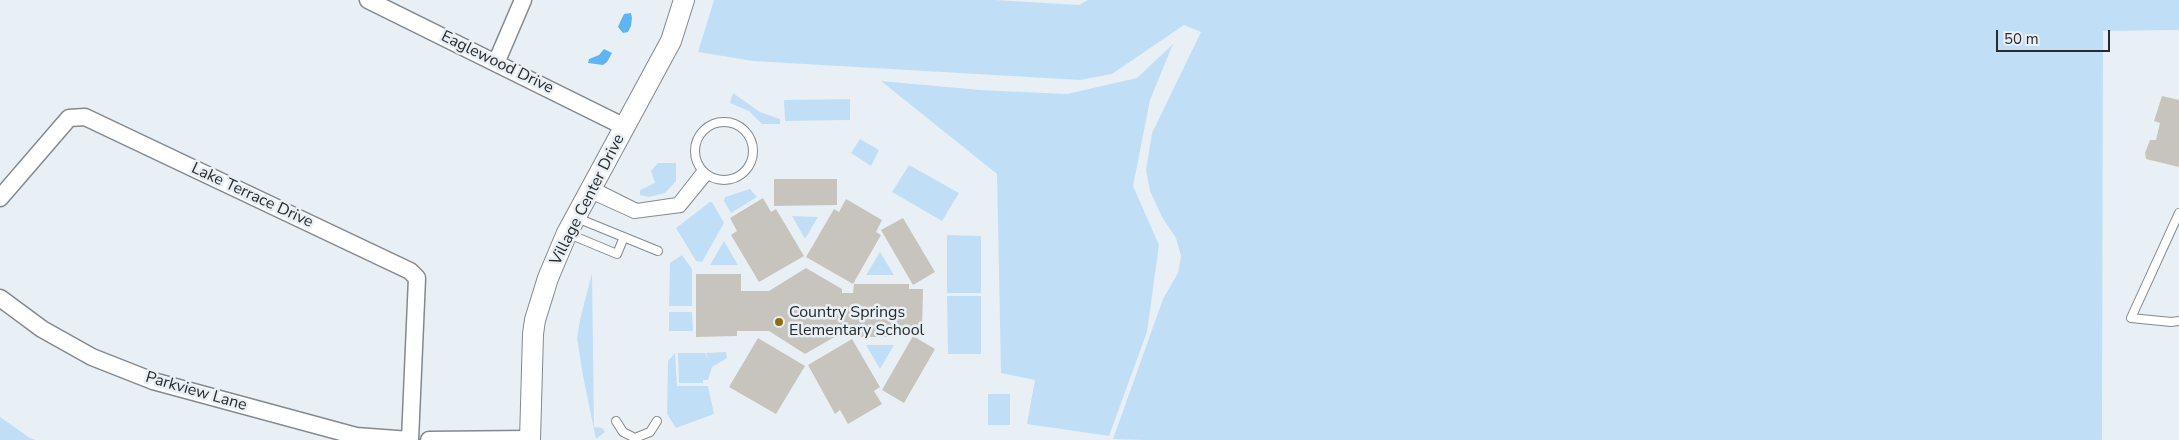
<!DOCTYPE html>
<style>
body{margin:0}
#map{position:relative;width:2179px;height:440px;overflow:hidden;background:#e9f0f5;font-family:"Nunito Sans",sans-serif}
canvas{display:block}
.scale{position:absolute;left:1996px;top:30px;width:114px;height:22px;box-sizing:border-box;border:2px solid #282a2c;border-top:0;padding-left:6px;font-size:15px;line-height:18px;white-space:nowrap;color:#282a2c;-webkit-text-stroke:4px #e9f0f5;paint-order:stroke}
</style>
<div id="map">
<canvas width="2179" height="440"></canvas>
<div class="scale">50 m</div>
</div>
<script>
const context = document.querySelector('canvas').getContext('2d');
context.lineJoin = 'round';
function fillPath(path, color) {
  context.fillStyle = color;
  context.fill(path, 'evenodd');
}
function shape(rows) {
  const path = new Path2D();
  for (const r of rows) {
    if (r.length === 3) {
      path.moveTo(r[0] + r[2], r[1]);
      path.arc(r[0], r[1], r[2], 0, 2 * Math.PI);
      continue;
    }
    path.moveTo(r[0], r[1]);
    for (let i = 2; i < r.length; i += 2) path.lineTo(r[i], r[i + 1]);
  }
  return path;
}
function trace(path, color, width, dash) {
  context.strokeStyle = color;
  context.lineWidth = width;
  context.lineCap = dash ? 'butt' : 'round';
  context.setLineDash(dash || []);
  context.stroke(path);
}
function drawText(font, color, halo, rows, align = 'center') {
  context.font = font + ' "Nunito Sans",sans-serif';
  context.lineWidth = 5;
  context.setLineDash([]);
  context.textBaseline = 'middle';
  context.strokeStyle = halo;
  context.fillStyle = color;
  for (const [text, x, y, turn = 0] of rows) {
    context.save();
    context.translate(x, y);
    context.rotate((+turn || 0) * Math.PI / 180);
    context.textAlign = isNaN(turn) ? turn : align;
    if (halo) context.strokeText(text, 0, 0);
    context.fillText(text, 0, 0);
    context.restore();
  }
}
fillPath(shape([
 [714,0,995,0,1079,5,1088,0,2179,0,2179,30,2103,31,2102,440,1144,440,1113,439,1163,299,1178,273,1181,256,1176,238,1162,217,1150,191,1146,170,1152,133,1201,32,1184,25,1112,74,1080,80,753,61,698,52],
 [1173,44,1150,100,1133,186,1159,245,1147,332,1109,436,1027,424,1035,380,1001,373,997,174,881,81,980,90,1067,94,1137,78],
 [733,93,760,112,780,119,780,124,762,124,749,111,730,103],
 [850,99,850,120,785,121,784,100],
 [860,139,879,150,871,166,851,153],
 [658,163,676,163,676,181,665,193,649,197,640,195,640,190,655,183,651,171],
 [909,165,959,193,942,221,892,192],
 [750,189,757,197,731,213,724,201,725,197],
 [710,202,712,202,724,223,702,262,696,261,676,228],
 [792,216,818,217,805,239],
 [947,235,981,236,981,293,947,293],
 [724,241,738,265,710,265],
 [880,252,894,275,866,275],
 [682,255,692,269,692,306,669,306,670,263],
 [592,273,594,427,602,428,605,432,596,439,583,376,577,338,580,320],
 [947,296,981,296,981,354,948,354],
 [669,312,692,312,693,331,669,331],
 [866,345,894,345,880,369],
 [726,352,727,358,712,367,708,380,703,380,703,383,679,383,678,353,705,353,709,361,706,353],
 [675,353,677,386,708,386,714,414,676,428,667,414,668,361],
 [988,394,1010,394,1010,425,988,425],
 [0,417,30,438,36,440,0,440]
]), '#c0dff6');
fillPath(shape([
 [631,13,632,18,631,26,628,32,623,33,618,27,621,20,624,14],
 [604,49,612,53,607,62,603,65,588,63,589,59,599,55]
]), '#5fb5f1');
fillPath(shape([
 [2162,96,2179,100,2179,167,2146,159,2145,153,2150,140,2156,140,2160,123,2154,121],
 [774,179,837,179,837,205,774,206],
 [763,198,771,212,776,209,804,256,759,282,731,235,737,231,730,218],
 [846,199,882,220,876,232,881,235,853,284,806,257,834,209,839,212],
 [903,218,935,272,913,285,881,230],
 [806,268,842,289,842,293,853,293,854,284,909,284,909,289,923,289,922,332,909,332,909,337,853,337,853,329,843,329,843,332,805,354,769,331,737,331,737,336,696,337,696,274,741,274,741,291,769,291],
 [913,336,935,349,904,403,882,390],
 [758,338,805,366,776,414,729,387],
 [852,339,880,387,874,391,882,404,848,424,840,410,835,414,808,365]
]), '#c7c4bd');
const service = shape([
 [724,151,29],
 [593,186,637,208,677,202,702,170],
 [590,194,634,214,681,208,708,175],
 [2179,213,2131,318,2171,322,2179,321],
 [577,218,658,251],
 [569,234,617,254,624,237],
 [616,421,623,432,635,438,650,432,657,421]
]);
const minor = shape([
 [368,0,625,127],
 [496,63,523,0],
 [0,198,69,118,85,117,410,271,417,278,410,440],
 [0,298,42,329,92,357,153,381,356,436,410,440],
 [429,440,530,439]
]);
const tertiary = shape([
 [530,440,533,334,535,320,548,278,567,233,671,41,684,0]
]);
trace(service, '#83898e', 10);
trace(minor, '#83898e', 19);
trace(tertiary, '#83898e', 22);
trace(service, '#fff', 8);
trace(minor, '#fff', 16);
trace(tertiary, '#fff', 20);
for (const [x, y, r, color] of [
 [779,322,5,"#8e6d11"]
]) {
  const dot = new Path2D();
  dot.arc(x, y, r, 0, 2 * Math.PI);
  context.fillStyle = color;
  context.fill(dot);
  trace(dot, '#e9f0f5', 2);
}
drawText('16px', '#282a2c', '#e9f0f5', [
 ["Eaglewood Drive",497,63,26],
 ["Lake Terrace Drive",252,196,25],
 ["Village Center Drive",588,200,-63],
 ["Parkview Lane",196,392,16]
]);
drawText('16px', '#282a2c', '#e9f0f5', [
 ["Country Springs",789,313],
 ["Elementary School",789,331]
], 'left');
</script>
